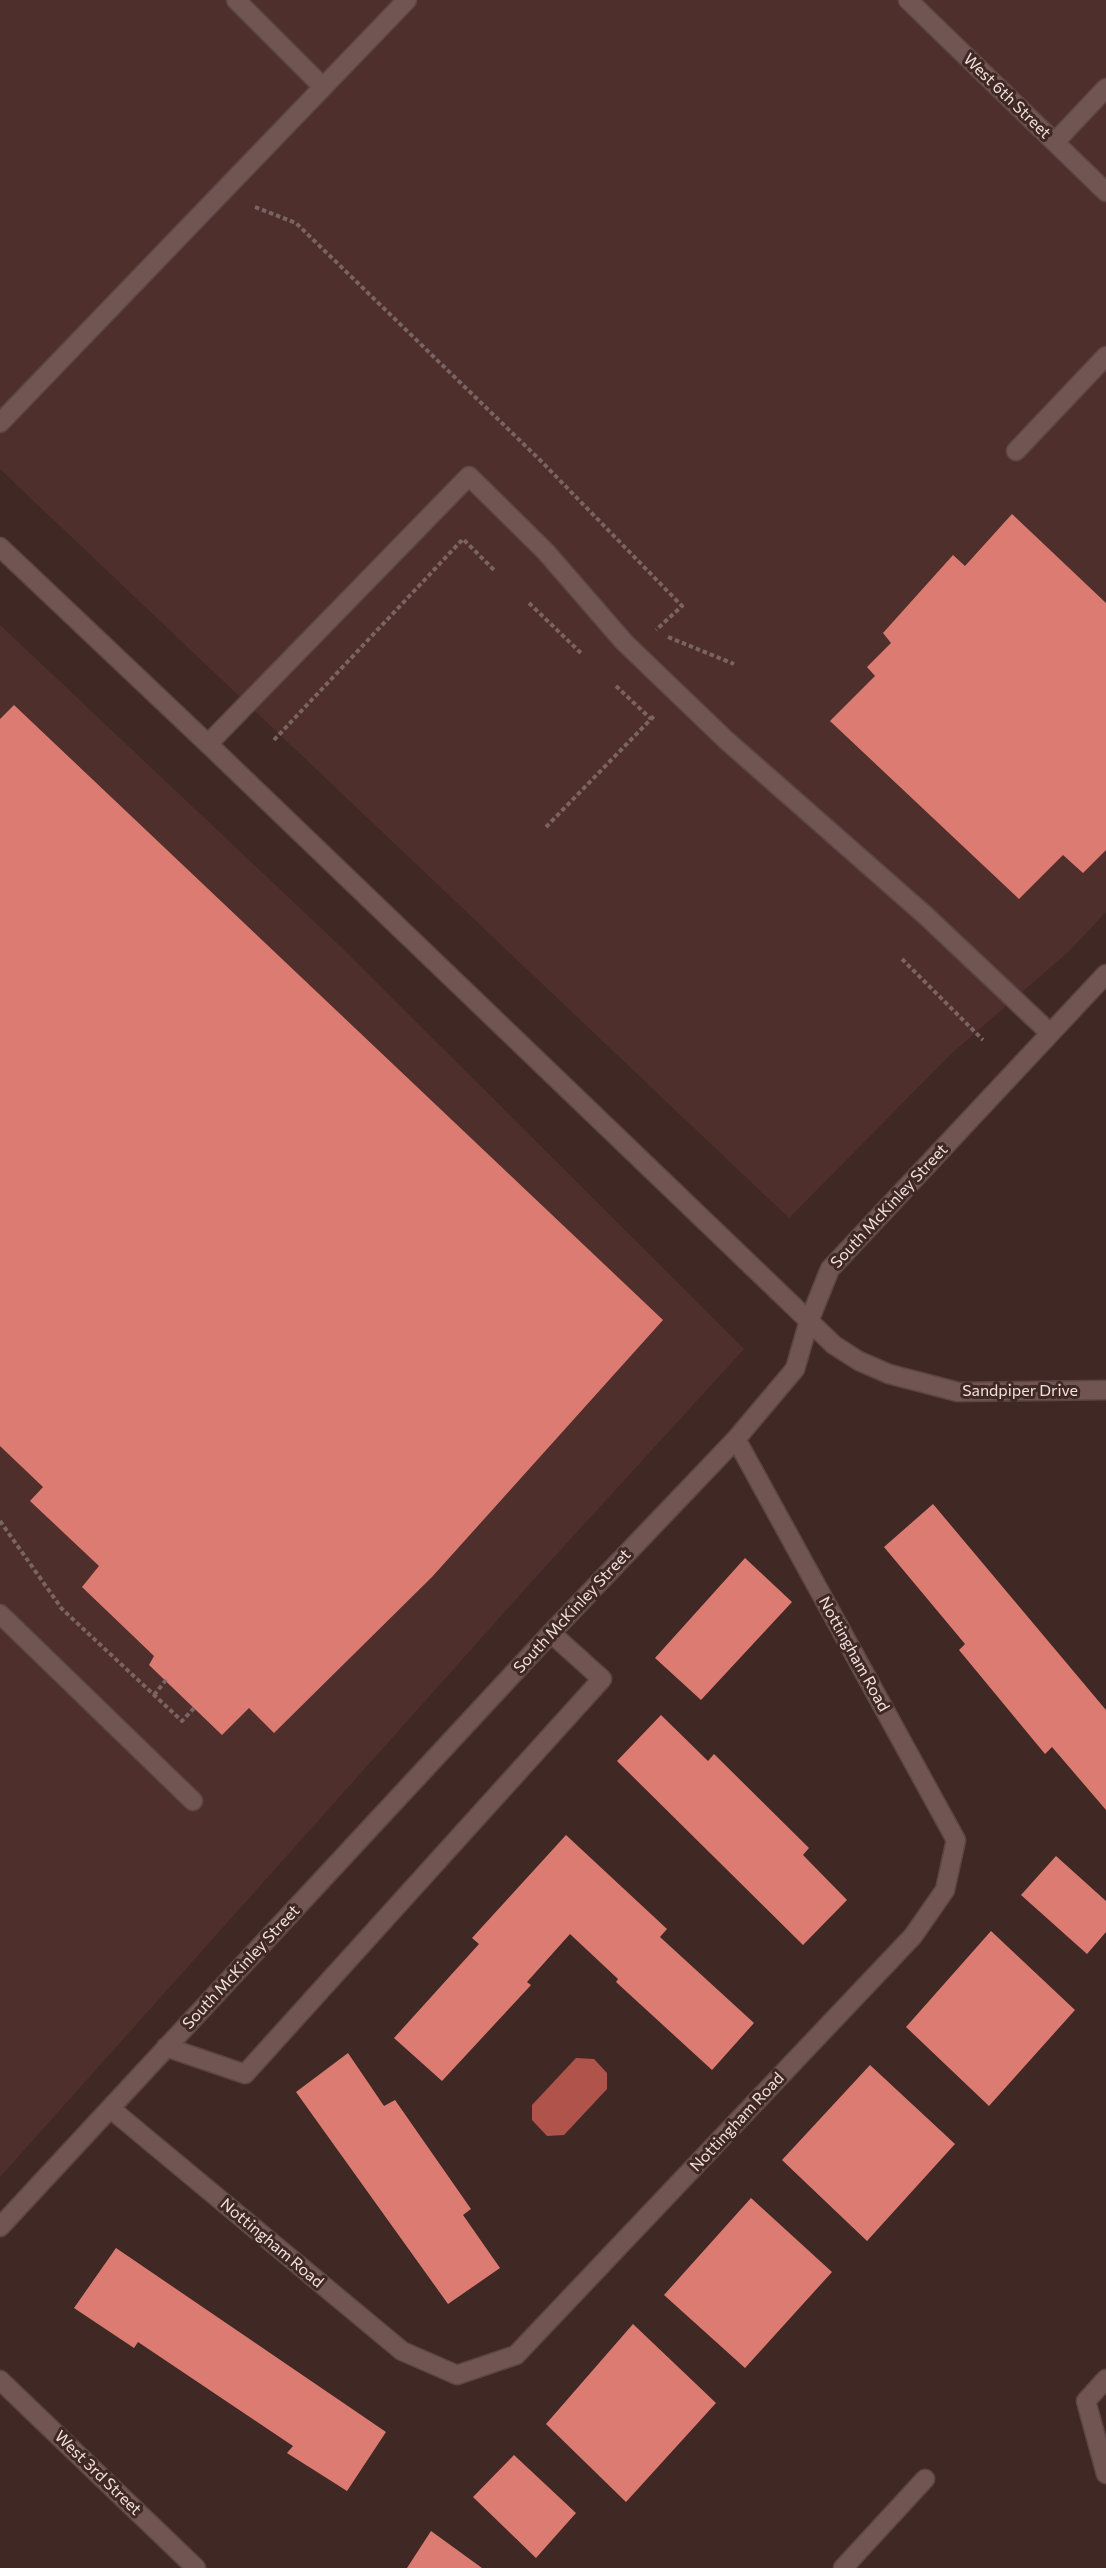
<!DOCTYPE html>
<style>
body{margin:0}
canvas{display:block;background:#402825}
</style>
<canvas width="1106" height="2568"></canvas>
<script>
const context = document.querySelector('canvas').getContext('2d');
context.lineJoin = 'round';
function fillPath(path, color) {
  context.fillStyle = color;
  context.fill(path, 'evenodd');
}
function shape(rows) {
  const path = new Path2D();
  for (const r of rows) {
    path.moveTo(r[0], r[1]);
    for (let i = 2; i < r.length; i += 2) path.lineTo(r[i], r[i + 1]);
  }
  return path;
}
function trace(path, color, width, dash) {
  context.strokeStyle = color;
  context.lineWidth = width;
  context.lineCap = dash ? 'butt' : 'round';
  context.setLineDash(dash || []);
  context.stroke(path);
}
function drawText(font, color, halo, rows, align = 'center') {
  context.font = font + ' Commissioner,sans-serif';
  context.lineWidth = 6;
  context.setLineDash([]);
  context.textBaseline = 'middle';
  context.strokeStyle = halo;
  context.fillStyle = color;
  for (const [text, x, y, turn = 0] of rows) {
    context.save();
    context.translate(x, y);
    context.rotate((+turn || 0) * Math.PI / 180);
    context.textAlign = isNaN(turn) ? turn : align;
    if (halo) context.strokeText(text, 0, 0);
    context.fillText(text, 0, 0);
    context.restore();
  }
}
fillPath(shape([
 [0,0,1106,0,1106,912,1068,952,951,1054,789,1218,0,469],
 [0,625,341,947,744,1349,534,1579,0,2177]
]), '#4f2f2c');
fillPath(shape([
 [576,2058,594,2059,607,2073,607,2089,564,2135,547,2136,532,2120,532,2105]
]), '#af534b');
fillPath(shape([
 [1012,514,1106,603,1106,850,1083,873,1063,855,1019,899,830,721,875,676,867,667,891,643,883,633,953,555,965,566],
 [14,705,663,1320,432,1577,274,1733,249,1708,222,1735,149,1665,154,1656,82,1587,99,1566,30,1501,43,1487,0,1446,0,719],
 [933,1504,1106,1710,1106,1810,1052,1747,1045,1754,959,1650,965,1644,884,1547],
 [745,1558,792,1602,701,1700,655,1658],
 [661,1715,708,1761,714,1754,809,1848,803,1855,847,1900,803,1945,617,1761],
 [566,1835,667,1929,660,1937,754,2023,712,2070,616,1982,618,1979,570,1934,527,1982,531,1985,442,2081,394,2038,479,1944,472,1938],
 [1056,1856,1106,1901,1106,1932,1087,1954,1021,1895],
 [991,1931,1075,2010,989,2106,906,2027],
 [348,2053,384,2106,395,2100,471,2209,463,2215,500,2268,448,2304,296,2092],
 [870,2065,955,2144,867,2241,782,2160],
 [751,2198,832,2272,745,2368,664,2295],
 [116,2248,386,2432,347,2491,287,2453,293,2446,138,2342,134,2348,74,2308],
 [633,2324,716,2403,626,2502,546,2424],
 [514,2455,576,2513,536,2558,473,2497],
 [431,2531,482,2568,407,2568]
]), '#dc7b71');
const lane = shape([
 [236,0,322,86],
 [1055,142,1106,88],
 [1016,451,1106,356],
 [208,744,469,476,546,552,624,642,726,740,925,915,1050,1033],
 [0,1614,193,1801],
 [166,2047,245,2074,602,1679,551,1633],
 [1106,2379,1086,2401,1106,2474],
 [843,2568,925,2479]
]);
const street = shape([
 [908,0,1106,192],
 [0,423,407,0],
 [0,547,208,744,834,1345,859,1361,889,1374,958,1392,1106,1390],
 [111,2109,402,2351,457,2375,516,2355,913,1936,945,1890,956,1840,736,1439],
 [0,2227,551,1633,736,1439,795,1369,809,1321,830,1269,1106,974],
 [0,2380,196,2568]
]);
trace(lane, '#5b4644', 21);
trace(street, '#5b4644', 21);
trace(shape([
 [255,207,296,223,541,461,682,606,656,630],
 [529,603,583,655],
 [668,637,734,664],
 [616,686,651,719],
 [274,740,463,539,494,570],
 [546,827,654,716],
 [902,959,983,1040],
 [0,1521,62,1609,182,1721,194,1708],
 [154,1695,166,1680]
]), '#7a6461', 4, [4.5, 3]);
trace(lane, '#715552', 18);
trace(street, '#715552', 18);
drawText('16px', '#f1e1de', '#402825', [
 ["West 6th Street",1007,96,44],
 ["South McKinley Street",889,1206,-47],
 ["Sandpiper Drive",1020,1391],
 ["South McKinley Street",572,1611,-47],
 ["Nottingham Road",854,1654,61],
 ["South McKinley Street",241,1967,-47],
 ["Nottingham Road",737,2122,-47],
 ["Nottingham Road",272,2243,40],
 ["West 3rd Street",98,2473,44]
]);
</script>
